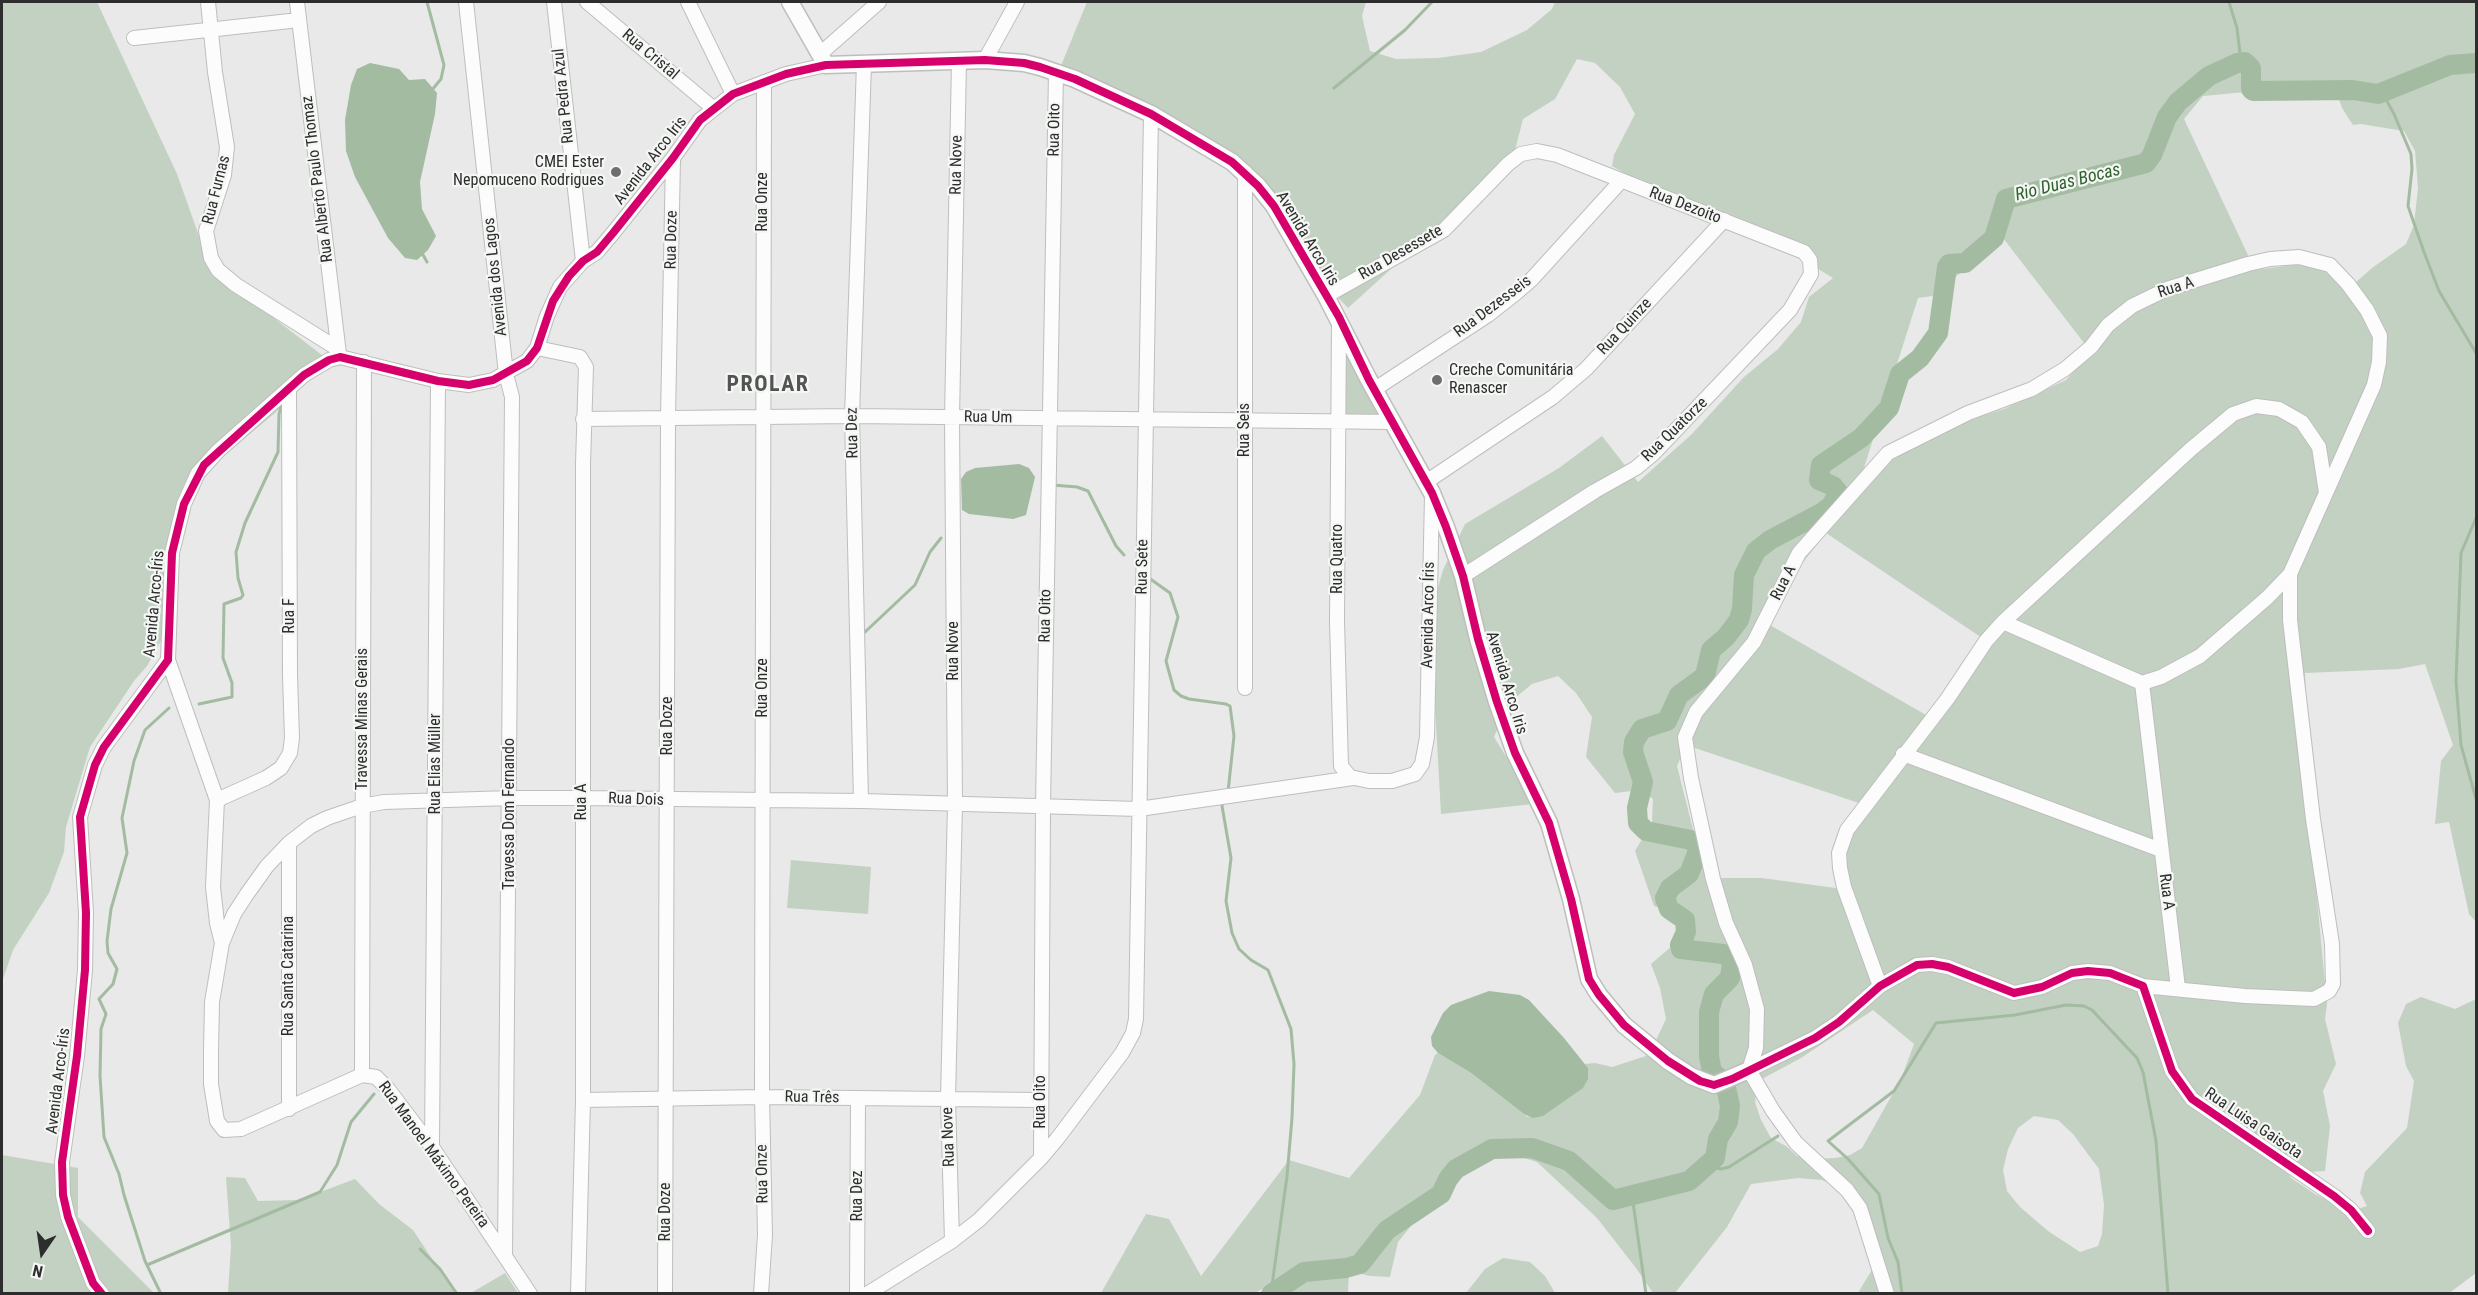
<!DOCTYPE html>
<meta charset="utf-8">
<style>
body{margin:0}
#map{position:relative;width:2478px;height:1295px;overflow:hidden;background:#e8e9e8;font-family:"Roboto Condensed",sans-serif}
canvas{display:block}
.frame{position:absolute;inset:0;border:3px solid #2c2d2c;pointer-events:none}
.north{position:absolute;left:12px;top:1223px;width:60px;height:60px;-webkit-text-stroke:4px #f4f7f4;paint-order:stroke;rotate:193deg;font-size:16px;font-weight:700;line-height:24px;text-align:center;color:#2c2d2c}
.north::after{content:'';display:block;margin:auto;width:21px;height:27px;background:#2c2d2c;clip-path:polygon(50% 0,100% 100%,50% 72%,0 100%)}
</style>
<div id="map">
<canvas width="2478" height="1295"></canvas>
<div class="frame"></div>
<div class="north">N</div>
</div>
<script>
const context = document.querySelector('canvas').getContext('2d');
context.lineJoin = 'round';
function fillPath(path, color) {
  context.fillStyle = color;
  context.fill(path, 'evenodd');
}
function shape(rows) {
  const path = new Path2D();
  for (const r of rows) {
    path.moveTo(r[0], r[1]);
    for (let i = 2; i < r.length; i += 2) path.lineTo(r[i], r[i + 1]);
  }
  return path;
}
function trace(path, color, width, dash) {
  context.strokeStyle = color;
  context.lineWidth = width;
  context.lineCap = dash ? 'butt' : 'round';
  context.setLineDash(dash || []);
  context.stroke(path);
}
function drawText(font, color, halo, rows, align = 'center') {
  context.font = font + ' "Roboto Condensed",sans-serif';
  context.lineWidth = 4.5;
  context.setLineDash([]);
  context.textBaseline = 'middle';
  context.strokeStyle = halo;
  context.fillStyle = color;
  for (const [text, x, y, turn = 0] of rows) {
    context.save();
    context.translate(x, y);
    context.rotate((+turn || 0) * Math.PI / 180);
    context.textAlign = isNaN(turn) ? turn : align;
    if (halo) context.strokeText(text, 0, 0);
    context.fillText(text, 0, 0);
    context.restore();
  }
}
fillPath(shape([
 [2,2,97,2,177,174,206,256,244,295,327,359,283,406,206,471,175,543,169,626,147,666,134,681,90,747,66,827,64,852,49,893,13,950,2,982],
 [1087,2,1366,2,1362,16,1370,51,1396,59,1438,58,1481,52,1527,30,1552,9,1555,2,2476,2,2476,922,2469,914,2449,822,2435,824,2441,761,2453,745,2425,664,2399,669,2305,673,2312,846,2327,1004,2325,1019,2336,1064,2323,1091,2330,1126,2325,1171,2304,1172,2283,1160,2291,1178,2315,1194,2349,1212,2367,1206,2360,1193,2365,1172,2407,1128,2414,1081,2406,1066,2398,1023,2406,1004,2421,997,2455,1009,2476,999,2476,1273,2448,1294,1858,1293,1873,1268,1878,1254,1877,1238,1870,1221,1846,1190,1822,1180,1798,1178,1751,1184,1727,1227,1675,1293,1653,1293,1636,1268,1597,1218,1537,1162,1492,1148,1440,1190,1398,1242,1390,1277,1370,1276,1349,1271,1348,1293,1294,1293,1286,1277,1282,1278,1255,1293,1101,1293,1146,1214,1169,1219,1201,1276,1289,1160,1349,1178,1420,1095,1435,1055,1438,1053,1471,1073,1528,1117,1588,1069,1585,1064,1595,1063,1612,1067,1649,1055,1666,1019,1660,988,1651,964,1685,935,1679,912,1654,906,1635,851,1652,822,1653,799,1640,790,1615,793,1586,757,1592,717,1576,693,1558,676,1532,684,1515,698,1504,714,1494,737,1523,784,1533,804,1441,814,1430,615,1443,570,1465,524,1559,468,1602,436,1638,482,1691,435,1744,377,1778,349,1801,322,1809,297,1833,278,1758,232,1712,224,1612,166,1614,155,1635,114,1620,87,1595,63,1577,59,1555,99,1523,119,1513,158,1348,308,1330,289,1244,172,1058,73],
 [2277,89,2337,93,2342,108,2353,125,2361,124,2404,131,2415,151,2418,188,2414,225,2406,244,2372,268,2356,282,2335,267,2315,262,2255,270,2184,119,2203,96],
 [2003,238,2091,352,2066,380,2004,409,1924,434,1880,468,1855,496,1918,298,1932,296],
 [1826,533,1988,642,1938,722,1770,625,1797,570],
 [1686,745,1859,803,1862,807,1836,867,1843,889,1762,878,1709,878,1700,857,1677,766],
 [1873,1010,1914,1044,1901,1079,1862,1148,1850,1155,1835,1158,1816,1159,1797,1156,1786,1146,1771,1138,1761,1120,1755,1102,1760,1065,1760,1080,1801,1058],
 [2034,1116,2058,1120,2073,1134,2099,1169,2104,1205,2102,1234,2098,1246,2080,1252,2048,1231,2020,1207,2007,1191,2003,1170,2008,1149,2018,1128],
 [1343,348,1379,418,1348,416,1343,411],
 [791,860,871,867,868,914,787,908],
 [2,1155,78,1168,78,1217,154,1293,2,1293],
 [226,1177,245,1178,258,1201,299,1200,355,1179,379,1204,413,1230,446,1280,458,1293,228,1293,231,1246],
 [1503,1258,1530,1262,1545,1276,1555,1293,1466,1293,1485,1269],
 [505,1273,518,1293,471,1293]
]), '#c3d1c2');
fillPath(shape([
 [370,63,399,69,409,80,425,79,437,93,435,114,420,182,422,209,436,236,428,250,417,260,405,258,388,238,355,177,346,151,345,120,351,85,357,69],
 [1019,464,1029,468,1035,477,1026,515,1013,519,969,514,962,510,961,479,966,472,975,468],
 [1489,991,1520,995,1529,1000,1564,1038,1588,1068,1588,1079,1583,1088,1543,1116,1533,1118,1524,1114,1471,1073,1438,1053,1432,1046,1431,1037,1443,1013,1451,1005]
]), '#a3bca1');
trace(shape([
 [427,2,444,65,441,79,432,90],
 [2229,2,2237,28,2241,62],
 [1334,88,1405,30,1432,2],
 [2379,93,2384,96,2394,114,2411,154,2412,169,2408,206,2424,252,2439,291,2476,353],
 [422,253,427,262],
 [1053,485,1077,487,1088,491,1116,546,1124,555],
 [2476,518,2461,553,2456,681,2461,745,2476,799],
 [1149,578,1170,593,1178,617,1166,661,1174,690,1181,696,1189,699,1226,704,1230,706,1234,736,1228,792],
 [865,632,915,585,930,552,941,538],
 [199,704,232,697,232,683,223,658,224,604,241,598,243,595,238,578,236,552,245,523,278,452,279,414,283,401],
 [1224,801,1222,806,1231,858,1226,901,1232,933,1239,949,1251,960,1268,970,1291,1029,1294,1064,1292,1118,1287,1176,1271,1293],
 [1707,1166,1721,1169,1729,1167,1778,1136],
 [1632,1195,1646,1294],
 [420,1249,440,1269,457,1294],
 [147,1265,320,1192,337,1165,351,1122,374,1094],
 [161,1294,145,1261,124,1195,119,1174,104,1137,100,1076,101,1029,106,1014,99,999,113,984,117,969,108,953,107,941,111,909,127,853,122,818,134,761,145,730,169,708],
 [1902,1294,1898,1262,1888,1238,1879,1194,1848,1159,1828,1141,1894,1091,1936,1023,2015,1015,2066,1005,2084,1006,2092,1010,2137,1058,2143,1072,2156,1141,2168,1294]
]), '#a3bca1', 3);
trace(shape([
 [1271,1294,1304,1272,1346,1268,1360,1264,1387,1230,1441,1194,1448,1179,1456,1169,1492,1149,1532,1148,1569,1161,1613,1200,1689,1181,1715,1158,1718,1139,1728,1122,1730,1106,1725,1083,1712,1072,1709,1056,1709,1012,1714,994,1730,978,1732,963,1729,957,1723,954,1681,949,1680,945,1686,932,1685,920,1669,909,1665,898,1670,888,1689,874,1699,848,1691,840,1646,831,1638,823,1637,808,1643,782,1633,752,1634,742,1642,729,1667,721,1679,695,1705,676,1711,650,1726,637,1739,620,1742,609,1744,575,1756,551,1770,540,1823,512,1832,505,1838,492,1833,486,1819,480,1821,465,1861,438,1889,408,1900,374,1920,358,1938,333,1947,267,1949,264,1965,263,1994,238,2006,199,2146,163,2152,155,2167,117,2178,102,2209,76,2237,63,2245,62,2251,68,2251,89,2253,91,2353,90,2378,94,2450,65,2476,63]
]), '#a3bca1', 20);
const minor = shape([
 [208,2,215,72,227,147,224,175,206,231,211,258,218,270,236,285,338,349],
 [297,2,339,354],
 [466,2,506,374,512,397,505,1255],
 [554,2,583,261],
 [587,2,713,108],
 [688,2,733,94],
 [134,38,299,20],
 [820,54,879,2],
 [985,60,1017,2],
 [1245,172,1245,688],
 [1326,296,1444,230,1508,164,1521,154,1537,151,1557,155,1804,252,1810,260,1811,274,1790,310,1654,453,1636,468,1595,491,1463,576],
 [1339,320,1337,622,1341,766,1350,777,1369,781,1392,781,1415,774,1422,764,1427,737,1432,495],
 [537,348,580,357,586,367,583,464,583,1100,578,1294],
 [1375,389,1488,315,1516,293,1531,280,1621,181],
 [583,419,852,416,1393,422],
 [1426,482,1553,397,1586,369,1724,220],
 [2003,622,2142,683],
 [168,660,217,800,213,887,217,923,222,943,212,1002,211,1051,211,1084,217,1121,224,1130,241,1129,362,1075,376,1077,388,1089,432,1147,530,1294],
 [1903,754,2161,850],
 [217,800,266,778,281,768,290,753,292,738,290,675,289,389],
 [861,801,852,416,864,64],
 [222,943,234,914,247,894,267,866,289,843,311,826,327,818,362,806,384,802,510,798,582,798,861,801,1139,809,1353,778],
 [1880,986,1844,887,1840,868,1839,853,1847,830,1948,698,1986,641,2003,622,2191,449,2233,414,2256,406,2279,409,2302,422,2319,447,2326,493],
 [2143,986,2245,996,2314,999,2329,991,2333,984,2332,944,2313,819,2290,620,2290,574],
 [1749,1070,1756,1048,1757,1009,1745,965,1726,923,1713,879,1691,778,1685,737,1696,712,1754,642,1799,553,1888,453,1968,413,2032,389,2065,369,2091,347,2108,325,2132,306,2167,289,2248,264,2270,259,2299,257,2330,265,2348,284,2367,310,2380,336,2379,362,2374,385,2290,574,2268,597,2200,656,2161,677,2142,683,2178,988],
 [1749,1070,1815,1038,1839,1022,1880,986,1917,965,1932,964,1948,967,2014,993,2042,987,2072,973,2088,971,2110,973,2143,986,2172,1071,2192,1099,2334,1196,2351,1210,2368,1231],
 [1749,1070,1773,1111,1796,1143,1847,1190,1860,1208,1887,1294],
 [362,1075,364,362],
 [583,1100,762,1097,1041,1100],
 [289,1109,289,843],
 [432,1147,438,381],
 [1041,1158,1043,805,1056,73],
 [952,1241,948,1099,955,804,952,418,959,61],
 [102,1294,93,1283,68,1217,63,1195,62,1162,77,1056,85,970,86,913,80,817,95,765,104,747,168,660,172,553,184,504,198,473,218,451,304,375,329,360,340,357,438,381,469,385,493,380,527,361,537,348,547,316,560,287,583,261,597,252,613,233,673,158,700,120,733,94,786,74,826,65],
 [665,1294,668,417,673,158],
 [761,1294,765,1235,762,1097,764,82],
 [857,1294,858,1099],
 [867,1294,952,1241,979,1220,1041,1158,1057,1139,1122,1053,1133,1033,1136,1019,1151,114]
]);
const tertiary = shape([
 [790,2,826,65,985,60,1024,63,1040,67,1075,79,1151,114,1232,162,1258,186,1274,206,1326,296,1369,380,1432,493,1446,527,1463,576,1478,639,1497,702,1515,753,1549,823,1571,899,1589,979,1599,995,1624,1025,1668,1061,1691,1076,1714,1085,1749,1070]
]);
trace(minor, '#bdbebd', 16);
trace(tertiary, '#bdbebd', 19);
trace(minor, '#fcfcfc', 14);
trace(tertiary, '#fcfcfc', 16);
trace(shape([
 [102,1294,93,1283,68,1217,63,1195,62,1162,77,1056,85,970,86,913,80,817,95,765,104,747,168,660,172,553,184,504,204,465,304,375,329,360,340,357,438,381,469,385,493,380,527,361,537,348,553,301,569,276,583,261,597,252,613,233,673,158,700,120,733,94,786,74,826,65,985,60,1024,63,1040,67,1075,79,1151,114,1232,162,1258,186,1274,206,1339,317,1369,380,1432,493,1446,527,1463,576,1478,639,1497,702,1515,753,1549,823,1571,899,1589,979,1599,995,1624,1025,1668,1061,1700,1081,1714,1085,1732,1079,1815,1038,1839,1022,1880,986,1917,965,1932,964,1948,967,2014,993,2042,987,2072,973,2088,971,2110,973,2143,986,2172,1071,2192,1099,2334,1196,2351,1210,2368,1231]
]), '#d6006c', 8);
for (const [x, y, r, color] of [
 [616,172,6,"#6e6f6e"],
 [1437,380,6,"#6e6f6e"]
]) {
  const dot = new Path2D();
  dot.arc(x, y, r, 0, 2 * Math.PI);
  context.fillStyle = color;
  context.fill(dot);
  trace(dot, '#f4f7f4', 2);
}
drawText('16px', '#2c2d2c', '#f4f7f4', [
 ["Rua Cristal",650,55,40],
 ["Rua Pedra Azul",564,96,-96],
 ["Rua Oito",1055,130,-89],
 ["Avenida Arco Iris",651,161,-52],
 ["Rua Nove",957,165,-89],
 ["Rua Alberto Paulo Thomaz",318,179,-97],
 ["Rua Furnas",217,190,-76],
 ["Rua Onze",763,202,-90],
 ["Rua Dezoito",1685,206,21],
 ["Avenida Arco Iris",1307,239,59],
 ["Rua Doze",672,240,-89],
 ["Rua Desessete",1401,253,-30],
 ["Avenida dos Lagos",496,277,-96],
 ["Rua A",2176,288,-18],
 ["Rua Dezesseis",1493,307,-37],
 ["Rua Quinze",1625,327,-47],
 ["Rua Um",988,418,1],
 ["Rua Seis",1245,430,-90],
 ["Rua Quatorze",1675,430,-44],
 ["Rua Dez",853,433,-91],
 ["Rua Quatro",1338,559,-90],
 ["Rua Sete",1143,567,-89],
 ["Rua A",1784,583,-63],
 ["Avenida Arco-Íris",155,604,-85],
 ["Avenida Arco Íris",1429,615,-89],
 ["Rua F",290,616,-90],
 ["Rua Oito",1046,616,-89],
 ["Rua Nove",954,651,-90],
 ["Avenida Arco Iris",1506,683,73],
 ["Rua Onze",763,688,-90],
 ["Travessa Minas Gerais",363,719,-90],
 ["Rua Doze",668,726,-90],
 ["Rua Elias Müller",436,764,-90],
 ["Rua Dois",636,800,2],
 ["Rua A",582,802,-90],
 ["Travessa Dom Fernando",510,814,-90],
 ["Rua A",2166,892,83],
 ["Rua Santa Catarina",289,976,-90],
 ["Avenida Arco-Íris",59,1081,-83],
 ["Rua Três",812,1098,1],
 ["Rua Oito",1041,1102,-90],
 ["Rua Luisa Gaisota",2253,1124,34],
 ["Rua Nove",949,1137,-92],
 ["Rua Manoel Máximo Pereira",433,1155,54],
 ["Rua Onze",763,1174,-91],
 ["Rua Dez",858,1196,-90],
 ["Rua Doze",666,1212,-90]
]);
drawText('16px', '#2c2d2c', '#f4f7f4', [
 ["CMEI Ester",604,163],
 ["Nepomuceno Rodrigues",604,181],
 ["Creche Comunitária",1449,371,"left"],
 ["Renascer",1449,389,"left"]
], 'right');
drawText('italic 18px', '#30622f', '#f4f7f4', [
 ["Rio Duas Bocas",2068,183,-14]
]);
context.letterSpacing = '1.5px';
drawText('bold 22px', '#525452', '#f4f7f4', [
 ["PROLAR",768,385]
]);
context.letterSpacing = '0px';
</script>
